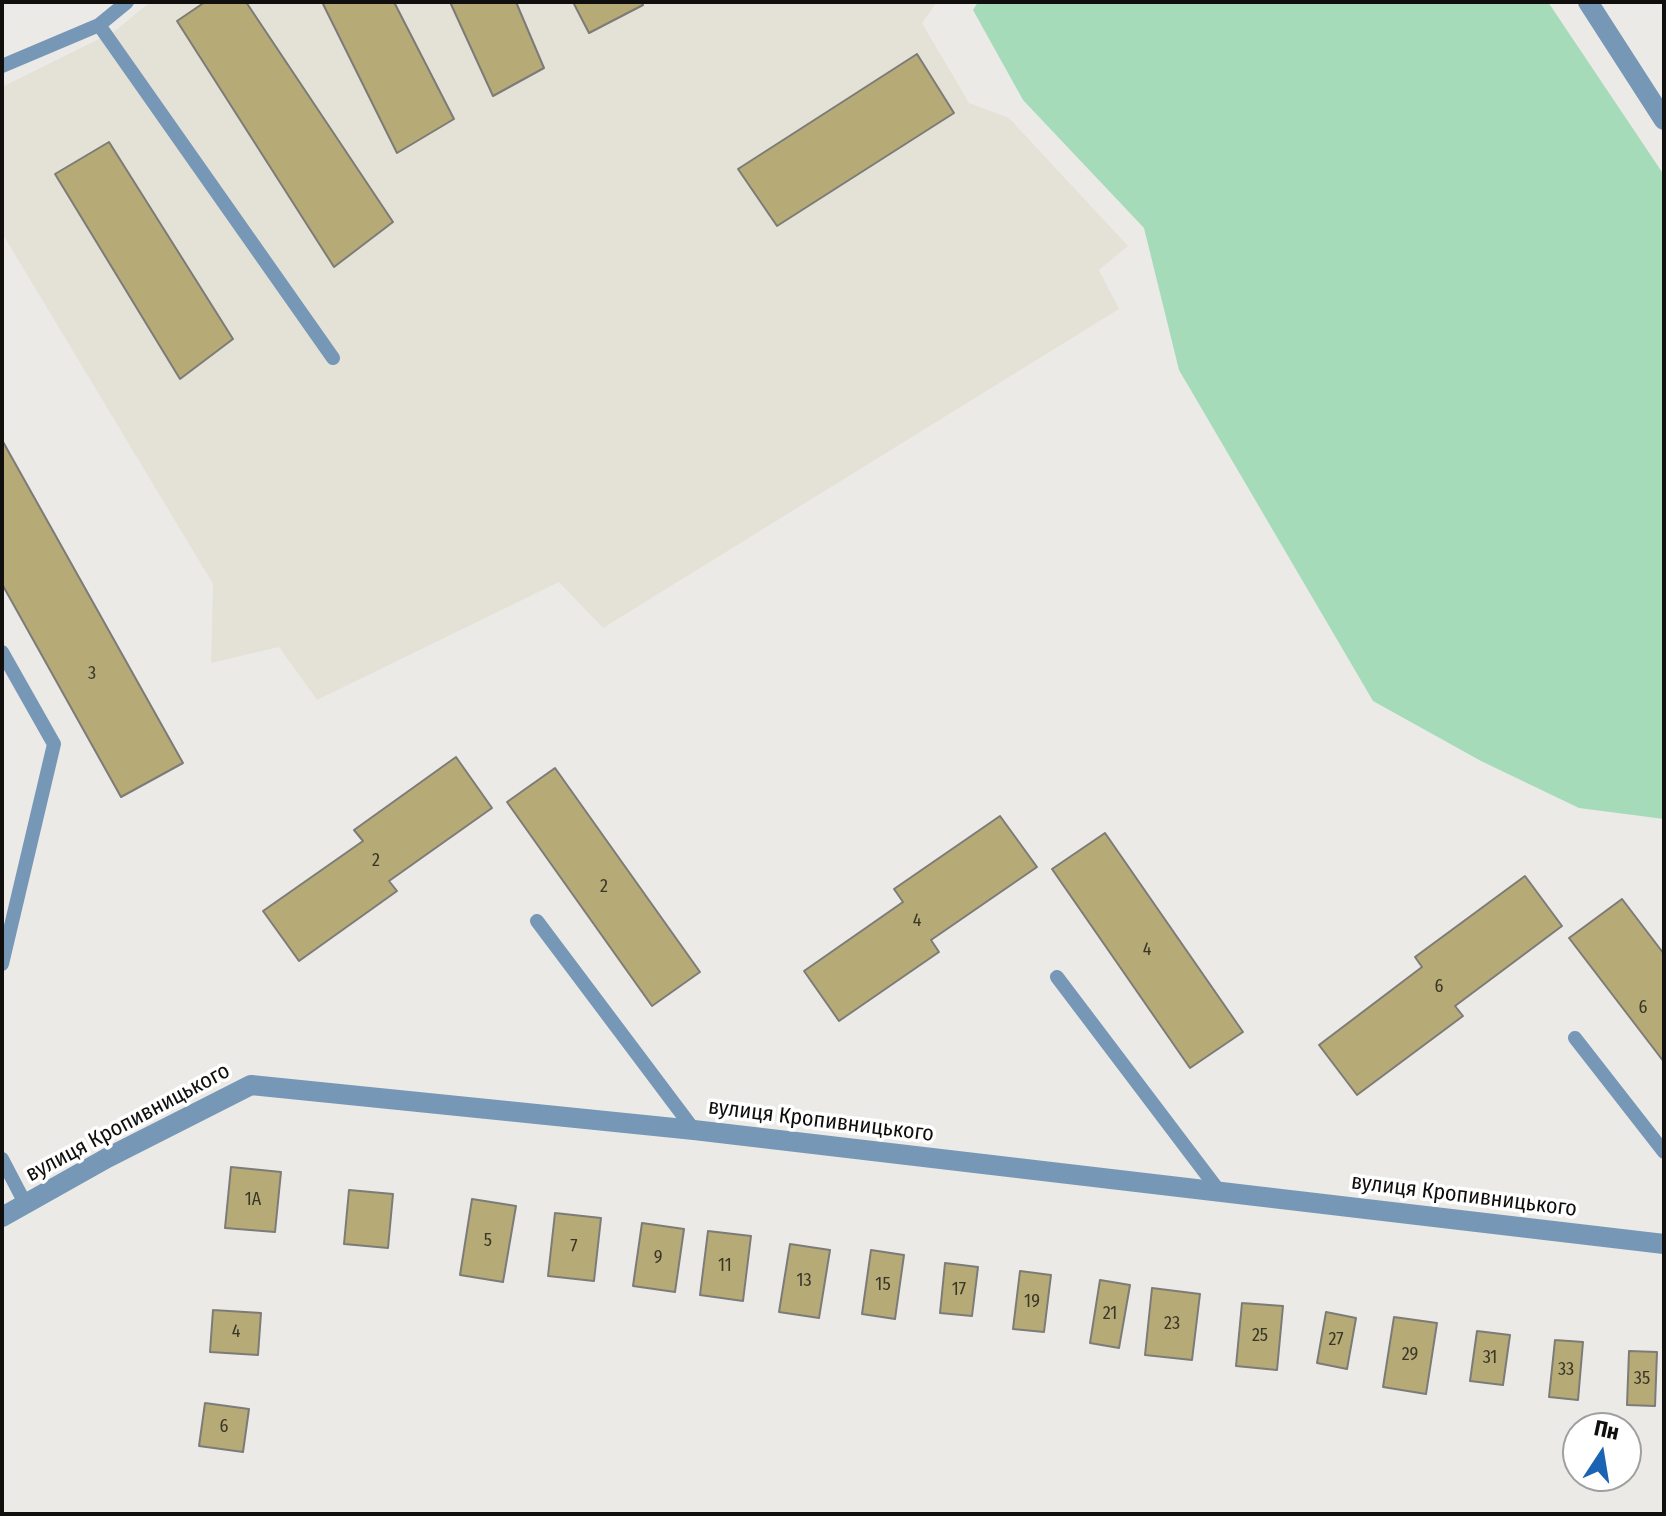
<!DOCTYPE html>
<meta charset="utf-8">
<style>
body{margin:0}
#map{position:relative;width:1666px;height:1516px;overflow:hidden;background:#ebeae7;font-family:"Fira Sans Condensed",sans-serif}
canvas{display:block}
.frame{position:absolute;inset:0;border:4px solid #100f0e;pointer-events:none}
.north{position:absolute;left:1562px;top:1412px;width:80px;height:80px;box-sizing:border-box;background:#fff;border:2px solid #9f9f9f;border-radius:50%;rotate:12deg;font-size:22px;font-weight:700;line-height:32px;text-align:center;color:#100f0e}
.north::after{content:'';display:block;margin:auto;width:28px;height:36px;background:#1b64b3;clip-path:polygon(50% 0,100% 100%,50% 72%,0 100%)}
</style>
<div id="map">
<canvas width="1666" height="1516"></canvas>
<div class="frame"></div>
<div class="north">Пн</div>
</div>
<script>
const context = document.querySelector('canvas').getContext('2d');
context.lineJoin = 'round';
function fillPath(path, color) {
  context.fillStyle = color;
  context.fill(path, 'evenodd');
}
function shape(rows) {
  const path = new Path2D();
  for (const r of rows) {
    path.moveTo(r[0], r[1]);
    for (let i = 2; i < r.length; i += 2) path.lineTo(r[i], r[i + 1]);
  }
  return path;
}
function trace(path, color, width, dash) {
  context.strokeStyle = color;
  context.lineWidth = width;
  context.lineCap = dash ? 'butt' : 'round';
  context.setLineDash(dash || []);
  context.stroke(path);
}
function drawText(font, color, halo, rows, align = 'center') {
  context.font = font + ' "Fira Sans Condensed",sans-serif';
  context.lineWidth = 7;
  context.setLineDash([]);
  context.textBaseline = 'middle';
  context.strokeStyle = halo;
  context.fillStyle = color;
  for (const [text, x, y, turn = 0] of rows) {
    context.save();
    context.translate(x, y);
    context.rotate((+turn || 0) * Math.PI / 180);
    context.textAlign = isNaN(turn) ? turn : align;
    if (halo) context.strokeText(text, 0, 0);
    context.fillText(text, 0, 0);
    context.restore();
  }
}
fillPath(shape([
 [150,2,937,2,922,23,969,103,1009,118,1128,246,1099,270,1119,309,603,628,559,582,317,700,279,647,211,663,213,584,2,233,2,87,115,31]
]), '#e4e2d7');
fillPath(shape([
 [978,2,1548,2,1664,175,1664,819,1579,808,1481,761,1373,701,1179,370,1144,228,1023,100,973,10]
]), '#a6dbba');
const building = shape([
 [205,2,246,2,393,222,334,267,177,21,205,2],
 [322,2,394,2,454,119,397,153,322,2],
 [450,2,516,2,544,68,493,96,450,2],
 [573,2,642,2,643,5,589,33,573,2],
 [917,54,954,113,777,226,738,169,917,54],
 [109,142,233,339,180,379,55,174,109,142],
 [2,440,183,763,121,797,2,584,2,440],
 [456,757,492,808,389,881,397,891,299,961,263,911,363,841,354,830,456,757],
 [555,768,700,972,652,1006,507,802,555,768],
 [1000,816,1037,867,931,940,939,952,839,1021,804,971,903,902,894,889,1000,816],
 [1105,833,1243,1032,1190,1068,1052,869,1105,833],
 [1525,876,1562,926,1455,1006,1463,1016,1357,1095,1319,1045,1422,967,1415,957,1525,876],
 [1622,899,1664,954,1664,1062,1569,938,1622,899],
 [231,1167,281,1172,275,1232,225,1228,231,1167],
 [349,1190,393,1194,388,1248,344,1244,349,1190],
 [472,1199,516,1206,503,1282,460,1275,472,1199],
 [555,1213,601,1218,594,1281,548,1276,555,1213],
 [642,1223,684,1229,675,1292,633,1286,642,1223],
 [708,1231,751,1236,743,1301,700,1295,708,1231],
 [790,1244,830,1250,819,1318,779,1312,790,1244],
 [871,1250,904,1255,895,1319,862,1314,871,1250],
 [945,1263,978,1267,972,1316,940,1313,945,1263],
 [1020,1271,1051,1275,1044,1332,1013,1329,1020,1271],
 [1100,1280,1130,1285,1119,1348,1090,1343,1100,1280],
 [1152,1288,1200,1294,1192,1360,1145,1355,1152,1288],
 [1242,1303,1283,1306,1277,1370,1236,1366,1242,1303],
 [213,1310,261,1313,258,1355,210,1352,213,1310],
 [1326,1312,1356,1318,1347,1369,1317,1363,1326,1312],
 [1394,1317,1437,1323,1426,1394,1383,1387,1394,1317],
 [1477,1331,1510,1335,1503,1385,1470,1381,1477,1331],
 [1555,1340,1583,1342,1578,1400,1549,1397,1555,1340],
 [1629,1351,1657,1352,1655,1406,1627,1405,1629,1351],
 [205,1403,249,1409,243,1452,199,1446,205,1403]
]);
fillPath(building, '#b6ab76');
trace(building, '#7c7b78', 2);
trace(shape([
 [99,25,333,358],
 [2,66,99,25,127,2],
 [2,652,54,744,2,964],
 [537,921,694,1130],
 [1057,977,1219,1191],
 [1575,1038,1664,1152],
 [2,1159,26,1205]
]), '#7797b6', 14);
trace(shape([
 [1588,2,1664,120],
 [2,1217,107,1158,251,1085,694,1130,1664,1244]
]), '#7797b6', 20);
drawText('18px', '#3a3628', null, [
 ["3",92,674],
 ["2",376,861],
 ["2",604,887],
 ["4",917,921],
 ["4",1147,950],
 ["6",1439,987],
 ["6",1643,1008],
 ["1А",253,1200],
 ["5",488,1241],
 ["7",574,1247],
 ["9",658,1258],
 ["11",725,1266],
 ["13",804,1281],
 ["15",883,1285],
 ["17",959,1290],
 ["19",1032,1302],
 ["21",1110,1314],
 ["23",1172,1324],
 ["4",236,1332],
 ["25",1260,1336],
 ["27",1336,1340],
 ["29",1410,1355],
 ["31",1490,1358],
 ["33",1566,1370],
 ["35",1642,1379],
 ["6",224,1427]
]);
drawText('22px', '#100f0e', '#fff', [
 ["вулиця Кропивницького",821,1121,7],
 ["вулиця Кропивницького",128,1123,-28],
 ["вулиця Кропивницького",1464,1196,7]
]);
</script>
